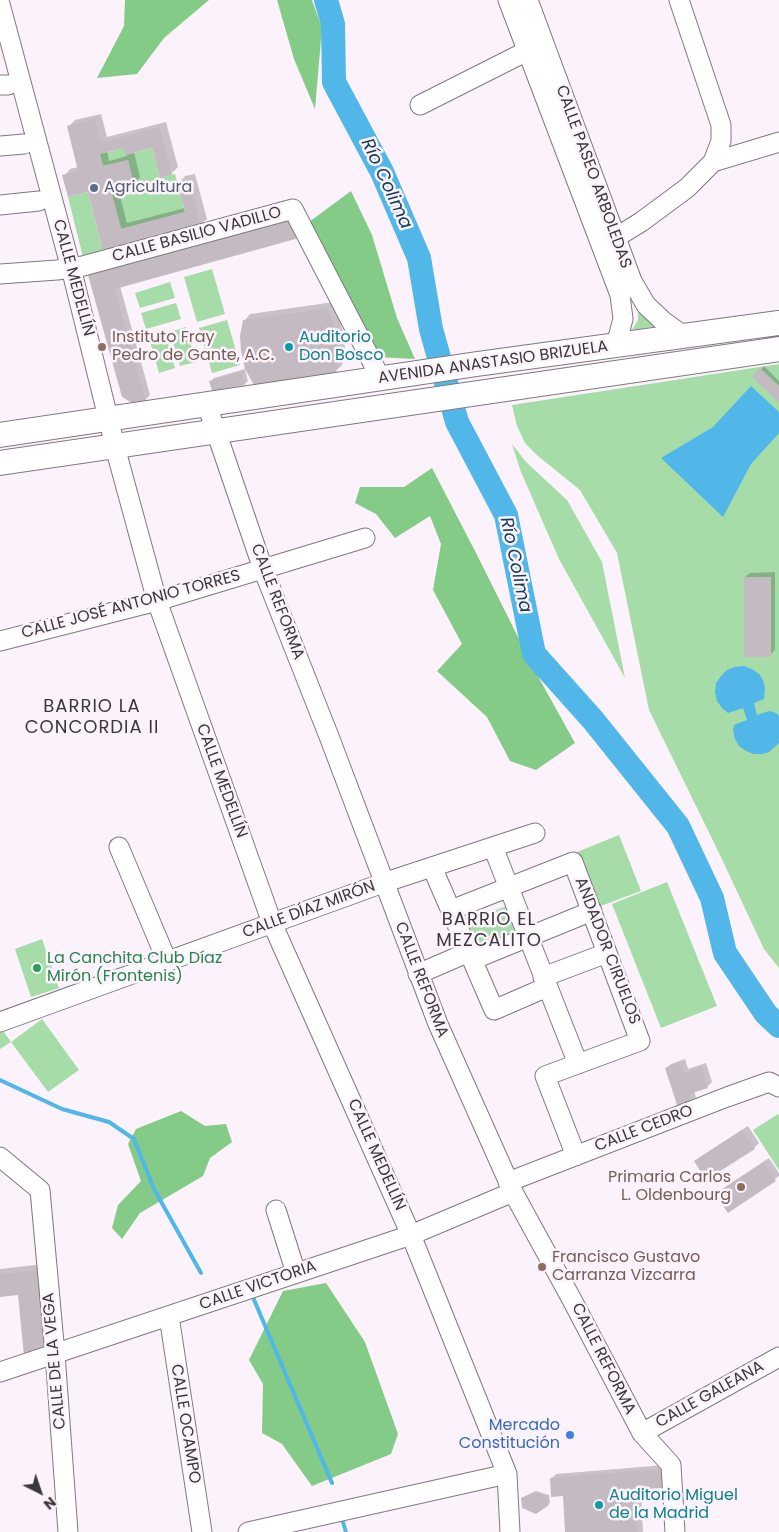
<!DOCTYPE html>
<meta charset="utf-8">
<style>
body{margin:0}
#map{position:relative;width:779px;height:1532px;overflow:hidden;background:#fbf2fb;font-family:Poppins,sans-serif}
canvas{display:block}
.north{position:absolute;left:15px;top:1467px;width:50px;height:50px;-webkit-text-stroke:4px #fbf2fb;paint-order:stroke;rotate:139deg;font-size:14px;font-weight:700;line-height:20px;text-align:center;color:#3a373a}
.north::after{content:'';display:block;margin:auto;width:18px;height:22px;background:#3a373a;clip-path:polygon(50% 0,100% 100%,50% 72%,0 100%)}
</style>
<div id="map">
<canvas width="779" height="1532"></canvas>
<div class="north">N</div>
</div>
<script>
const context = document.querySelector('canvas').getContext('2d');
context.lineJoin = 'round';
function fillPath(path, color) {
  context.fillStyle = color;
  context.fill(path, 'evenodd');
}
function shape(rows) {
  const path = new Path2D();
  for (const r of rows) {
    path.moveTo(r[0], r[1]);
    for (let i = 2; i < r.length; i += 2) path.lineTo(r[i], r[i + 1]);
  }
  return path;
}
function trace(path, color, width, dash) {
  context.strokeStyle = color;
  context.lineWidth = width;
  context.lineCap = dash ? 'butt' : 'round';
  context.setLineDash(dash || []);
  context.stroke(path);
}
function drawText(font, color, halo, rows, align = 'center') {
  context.font = font + ' Poppins,sans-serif';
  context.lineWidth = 5;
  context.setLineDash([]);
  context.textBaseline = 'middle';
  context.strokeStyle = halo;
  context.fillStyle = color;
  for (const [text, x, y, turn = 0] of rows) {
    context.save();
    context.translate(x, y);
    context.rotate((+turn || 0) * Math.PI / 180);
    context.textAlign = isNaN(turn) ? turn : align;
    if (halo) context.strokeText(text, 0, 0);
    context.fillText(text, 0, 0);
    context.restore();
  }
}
fillPath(shape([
 [124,148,126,155,152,148,160,178,175,174,185,212,121,229,111,191,134,185,128,160,103,166,100,154],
 [88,192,103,252,83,257,68,197],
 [212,269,225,314,197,322,184,277],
 [170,282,175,298,140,308,135,293],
 [176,303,181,319,146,329,141,313],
 [638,308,659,326,632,330,638,320],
 [227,320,240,365,212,373,199,328],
 [186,327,196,362,180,366,170,332],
 [165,333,175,368,159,373,149,338],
 [779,364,779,968,764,949,720,855,649,710,617,553,580,490,538,456,525,443,517,426,512,405],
 [512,444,526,462,567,500,602,562,625,678,559,559,521,472],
 [619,835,641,891,598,907,577,852],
 [667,882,717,1006,661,1028,612,904],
 [511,904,524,935,474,955,462,924],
 [42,939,59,988,31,997,15,949],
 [42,1019,79,1070,48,1092,11,1042,0,1049,0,1032,3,1031,11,1042],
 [778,1114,779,1115,779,1170,753,1130]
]), '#a6dca8');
fillPath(shape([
 [125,0,209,0,164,38,137,74,97,78,124,26],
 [277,0,312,0,322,28,315,109,294,59],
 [351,191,372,235,397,318,415,359,377,357,309,222],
 [432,468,476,553,534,669,575,743,536,770,510,761,487,717,437,671,462,644,433,590,441,544,430,516,395,538,376,514,355,503,360,487,404,487],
 [181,1111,205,1126,226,1124,232,1142,210,1158,203,1176,140,1213,122,1239,112,1228,118,1205,141,1181,128,1144,136,1129],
 [326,1283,365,1342,398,1434,391,1454,312,1486,282,1444,262,1433,263,1384,249,1360,283,1291]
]), '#84cb88');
fillPath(shape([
 [751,386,779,412,779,433,751,464,723,517,661,458,713,427],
 [744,666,752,669,759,674,763,680,765,688,764,699,754,703,757,715,769,711,776,713,779,716,779,743,769,752,762,754,754,754,746,751,739,746,735,739,733,730,734,725,747,720,743,708,728,713,722,708,717,701,715,692,716,683,721,676,727,670,735,667]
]), '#51b6e8');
fillPath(shape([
 [101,114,107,137,166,122,178,167,171,174,153,147,134,152,140,177,134,184,118,188,127,223,185,208,179,183,185,176,195,174,207,219,200,225,104,250,89,190,64,176,70,169,78,167,68,127,75,120],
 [124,146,127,156,109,161,107,151],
 [295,214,120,286,150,395,145,400,90,276,95,271],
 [334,302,344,335,345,350,342,365,335,372,244,321,250,314],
 [764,366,779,381,779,401,754,377],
 [245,369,248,381,245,384,211,381,214,378],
 [775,572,775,650,770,655,745,577,750,573],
 [685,1059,688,1069,706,1063,712,1082,708,1086,694,1091,696,1097,691,1102,666,1068,671,1064],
 [748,1126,759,1143,754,1148,695,1162,700,1157],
 [769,1158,779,1173,779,1176,728,1211,717,1194,722,1189],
 [44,1264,51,1342,44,1348,19,1293,0,1296,0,1269],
 [665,1465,666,1482,661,1487,641,1489,643,1532,566,1532,564,1494,551,1479,556,1474],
 [536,1491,549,1495,550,1503,548,1504,523,1498]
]), '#0003');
trace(shape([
 [0,1080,62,1109,109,1122,134,1139,154,1189,201,1273],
 [252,1295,332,1483],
 [343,1522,346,1532]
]), '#51b6e8', 4);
trace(shape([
 [326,0,333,24,334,82,382,172,419,258,431,329,457,422,506,515,534,654,593,720,678,826,712,898,725,953,766,1014,779,1026]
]), '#51b6e8', 24);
fillPath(shape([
 [95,119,101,143,160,127,172,175,160,178,152,148,125,155,124,148,100,154,103,166,128,160,134,185,111,191,121,229,185,212,177,182,189,179,201,226,103,252,88,192,68,197,62,175,78,171,67,126],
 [290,218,299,238,115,289,146,401,132,403,122,397,88,275],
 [328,308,334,325,338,342,338,358,336,373,254,385,245,369,241,351,240,336,243,320],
 [760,368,779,386,779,403,752,377],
 [242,371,245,385,212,391,209,381],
 [744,577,771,577,771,657,744,657],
 [680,1063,684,1073,702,1067,708,1088,689,1094,692,1103,678,1108,665,1068],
 [742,1130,755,1149,706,1180,694,1161],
 [764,1162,776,1181,728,1213,715,1194],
 [38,1270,45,1350,24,1356,18,1295,0,1297,0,1274],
 [660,1469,662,1488,634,1490,637,1532,565,1532,563,1496,551,1497,550,1478],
 [534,1492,548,1496,549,1505,536,1514,522,1508,521,1498]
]), '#c4bac2');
const minor = shape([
 [508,0,620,295,623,319,616,345],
 [528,0,632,281,646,305,663,321,684,336],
 [0,4,73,276,118,458,157,601,272,923,411,1235,507,1474,510,1532],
 [0,85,8,85],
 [420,105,537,46],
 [0,146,24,144],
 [713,162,779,142],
 [0,205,39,201],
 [607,243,641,222,687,188,713,162,721,141,721,125,679,0],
 [0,274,57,270,83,266,293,209,381,379],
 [207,405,263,569,330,739,438,1024,513,1192,571,1298,642,1433,671,1465,675,1532],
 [0,641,157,601,365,538],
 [119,847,167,961],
 [493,847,578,1064],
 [432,867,494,1010,547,987],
 [451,910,573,862,640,1041,545,1076,576,1156],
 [472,960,592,911],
 [418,974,469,952],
 [543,977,607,953],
 [0,1022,383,883,535,833],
 [0,1157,40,1190,55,1354,68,1532],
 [508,1182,727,1097,769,1082,779,1087],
 [276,1210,296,1273],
 [169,1316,202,1532],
 [0,1372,411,1235,513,1192],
 [642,1433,779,1357],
 [248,1532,507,1474]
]);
const major = shape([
 [0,435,477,364,779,323],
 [0,463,779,349]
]);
trace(minor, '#807880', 21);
trace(major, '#807880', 26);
trace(minor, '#fff', 19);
trace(major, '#fff', 24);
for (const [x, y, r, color] of [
 [94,188,5,"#5c6f8a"],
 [102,347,5,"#8d6e63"],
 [289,347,5,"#0f9aa8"],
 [37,968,5,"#2e9e5b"],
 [741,1187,5,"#8d6e63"],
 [542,1267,5,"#8d6e63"],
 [570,1435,5,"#3f7fe0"],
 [599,1505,5,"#0f9aa8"]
]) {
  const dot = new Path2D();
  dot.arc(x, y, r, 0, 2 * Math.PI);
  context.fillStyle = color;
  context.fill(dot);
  trace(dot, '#fbf2fb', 2);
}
drawText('16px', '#3a373a', '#fbf2fb', [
 ["CALLE PASEO ARBOLEDAS",593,177,70],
 ["CALLE BASILIO VADILLO",197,235,-15],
 ["CALLE MEDELLÍN",73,278,75],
 ["AVENIDA ANASTASIO BRIZUELA",493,363,-8],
 ["CALLE REFORMA",277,602,69],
 ["CALLE JOSÉ ANTONIO TORRES",131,605,-15],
 ["CALLE MEDELLÍN",221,781,70],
 ["CALLE DÍAZ MIRÓN",309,910,-20],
 ["ANDADOR CIRUELOS",607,951,69],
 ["CALLE REFORMA",421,980,69],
 ["CALLE CEDRO",644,1129,-21],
 ["CALLE MEDELLÍN",376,1155,66],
 ["CALLE VICTORIA",258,1286,-19],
 ["CALLE REFORMA",603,1359,63],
 ["CALLE DE LA VEGA",55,1361,-95],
 ["CALLE GALEANA",710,1395,-29],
 ["CALLE OCAMPO",185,1424,81]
]);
drawText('16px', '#4e5e75', '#fbf2fb', [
 ["Agricultura",104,188]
], 'left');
drawText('16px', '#785e54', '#fbf2fb', [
 ["Instituto Fray",112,338],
 ["Pedro de Gante, A.C.",112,356],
 ["Primaria Carlos",731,1178,"right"],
 ["L. Oldenbourg",731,1196,"right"],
 ["Francisco Gustavo",552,1258],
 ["Carranza Vizcarra",552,1276]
], 'left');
drawText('16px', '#0d838f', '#fbf2fb', [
 ["Auditorio",299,338],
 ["Don Bosco",299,356],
 ["Auditorio Miguel",609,1496],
 ["de la Madrid",609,1514]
], 'left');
drawText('16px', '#27864d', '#fbf2fb', [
 ["La Canchita Club Díaz",47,959],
 ["Mirón (Frontenis)",47,977]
], 'left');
drawText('16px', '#366cbe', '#fbf2fb', [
 ["Mercado",560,1426],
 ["Constitución",560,1444]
], 'right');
drawText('italic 18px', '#164156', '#fbf2fb', [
 ["Río Colima",386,184,65],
 ["Río Colima",515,565,78]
]);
context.letterSpacing = '1px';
drawText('18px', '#3a373a', '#fbf2fb', [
 ["BARRIO LA",92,707],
 ["CONCORDIA II",92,728],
 ["BARRIO EL",489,920],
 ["MEZCALITO",489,941]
]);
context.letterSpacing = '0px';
</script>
